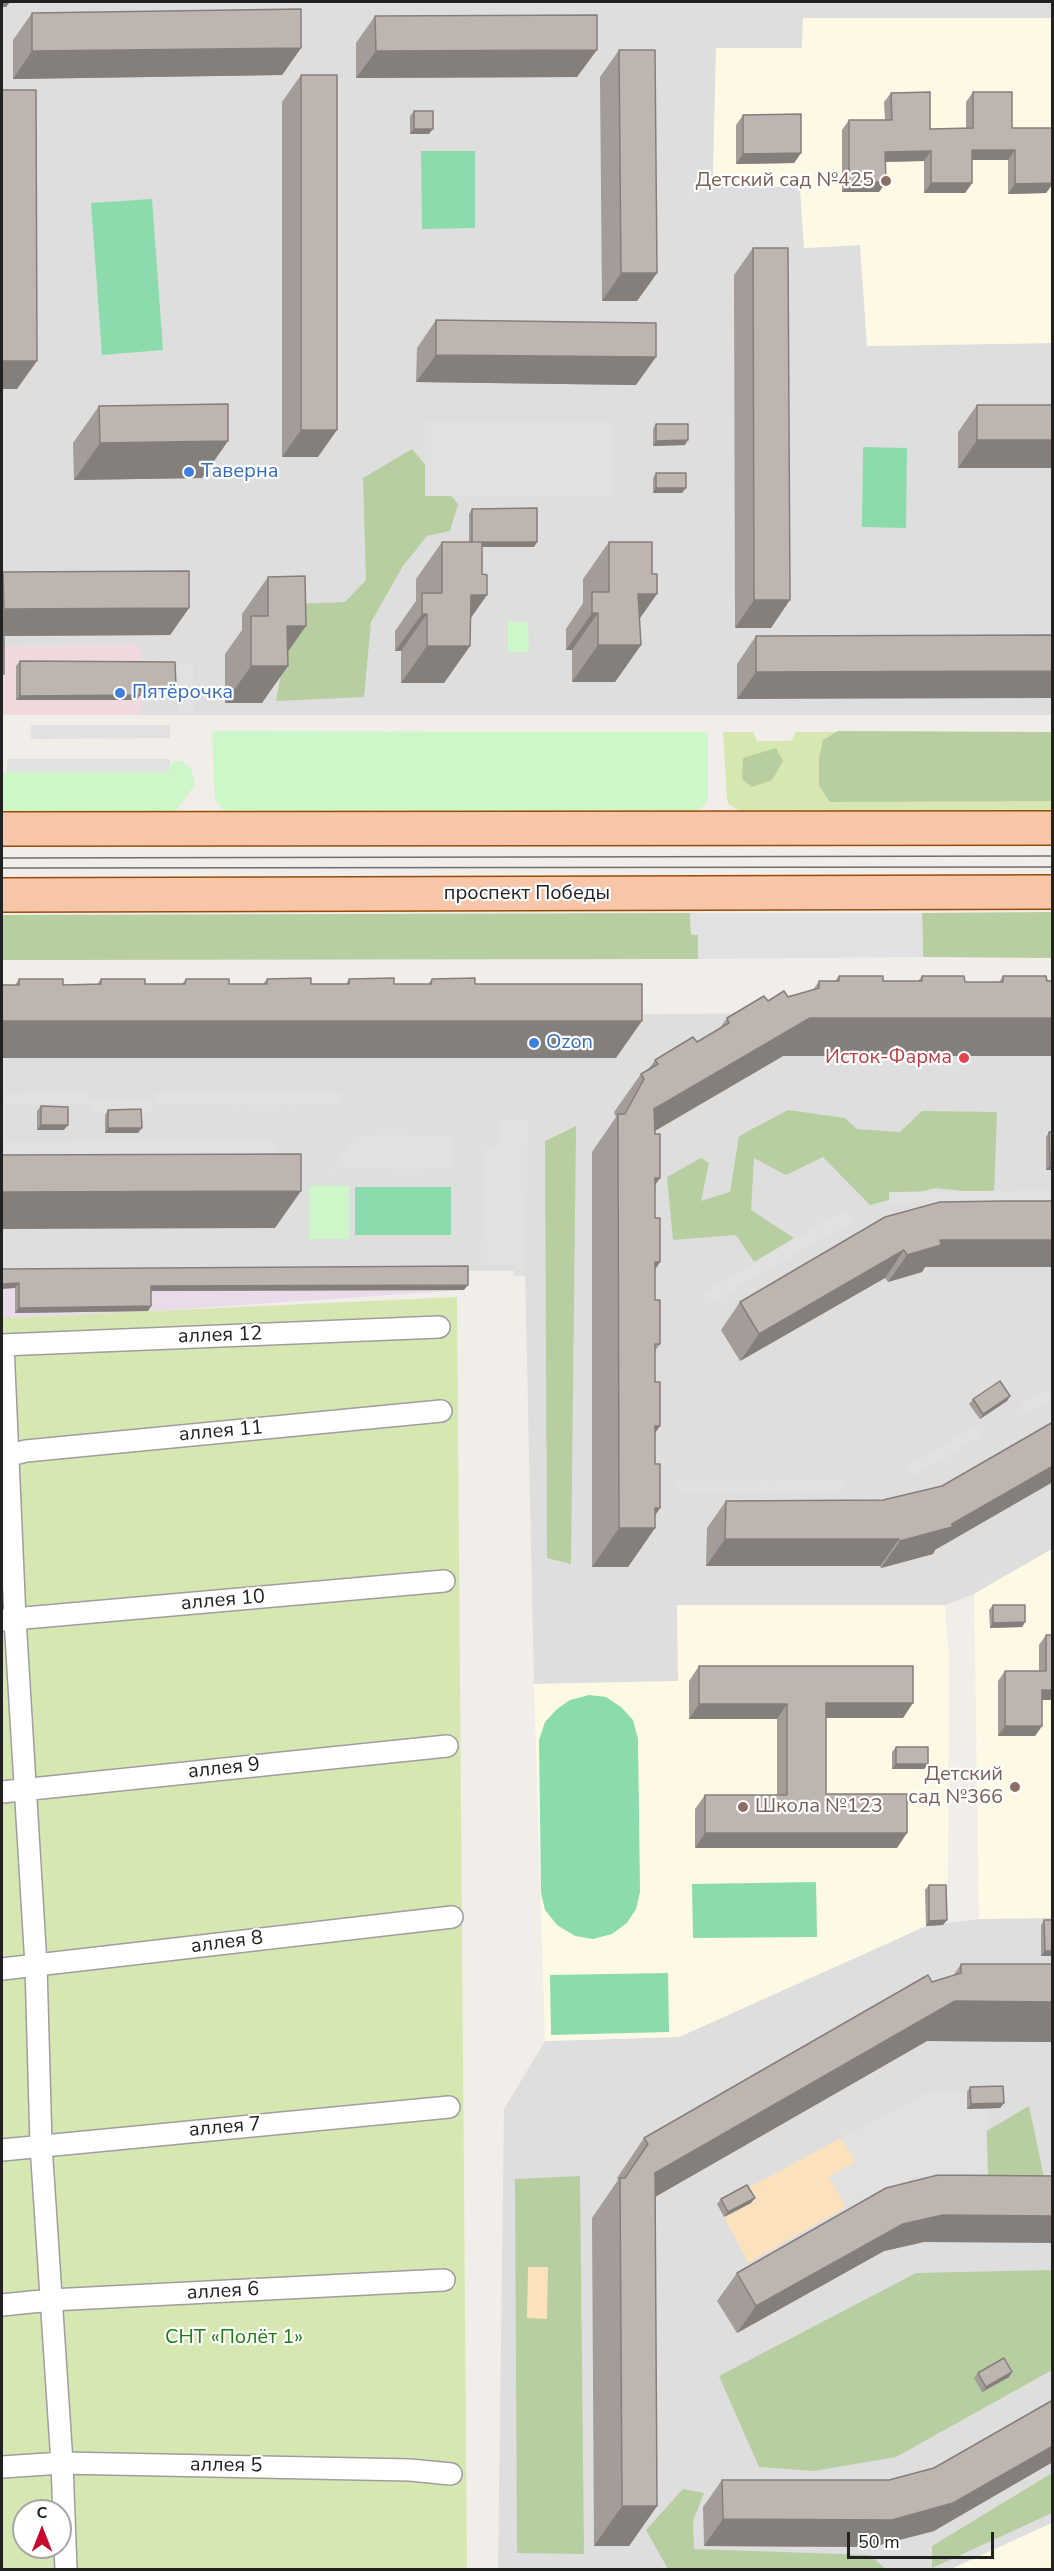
<!DOCTYPE html>
<meta charset="utf-8">
<style>
body{margin:0}
#map{position:relative;width:1054px;height:2571px;overflow:hidden;background:#f1ede9;font-family:"Nunito Sans",sans-serif}
canvas{display:block}
.frame{position:absolute;inset:0;border:3px solid #212121;pointer-events:none}
.north{position:absolute;left:12px;top:2499px;width:60px;height:60px;box-sizing:border-box;background:#fff;border:2px solid #a6a6a6;border-radius:50%;rotate:0deg;font-size:16px;font-weight:700;line-height:24px;text-align:center;color:#212121}
.north::after{content:'';display:block;margin:auto;width:21px;height:27px;background:#c70b2f;clip-path:polygon(50% 0,100% 100%,50% 72%,0 100%)}
.scale{position:absolute;left:847px;top:2532px;width:147px;height:27px;box-sizing:border-box;border:3px solid #212121;border-top:0;padding-left:8px;font-size:18px;line-height:21px;white-space:nowrap;color:#212121;-webkit-text-stroke:4px #fff;paint-order:stroke}
</style>
<div id="map">
<canvas width="1054" height="2571"></canvas>
<div class="frame"></div>
<div class="north">С</div>
<div class="scale">50 m</div>
</div>
<script>
const context = document.querySelector('canvas').getContext('2d');
context.lineJoin = 'round';
function fillPath(path, color) {
  context.fillStyle = color;
  context.fill(path, 'evenodd');
}
function shape(rows) {
  const path = new Path2D();
  for (const r of rows) {
    path.moveTo(r[0], r[1]);
    for (let i = 2; i < r.length; i += 2) path.lineTo(r[i], r[i + 1]);
  }
  return path;
}
function trace(path, color, width, dash) {
  context.strokeStyle = color;
  context.lineWidth = width;
  context.lineCap = dash ? 'butt' : 'round';
  context.setLineDash(dash || []);
  context.stroke(path);
}
function drawText(font, color, halo, rows, align = 'center') {
  context.font = font + ' "Nunito Sans",sans-serif';
  context.lineWidth = 4.5;
  context.setLineDash([]);
  context.textBaseline = 'middle';
  context.strokeStyle = halo;
  context.fillStyle = color;
  for (const [text, x, y, turn = 0] of rows) {
    context.save();
    context.translate(x, y);
    context.rotate((+turn || 0) * Math.PI / 180);
    context.textAlign = isNaN(turn) ? turn : align;
    if (halo) context.strokeText(text, 0, 0);
    context.fillText(text, 0, 0);
    context.restore();
  }
}
fillPath(shape([
 [2,2,1052,2,1052,18,803,18,802,48,717,48,713,174,728,187,800,187,804,248,861,245,867,346,1052,343,1052,715,141,715,141,645,2,646],
 [1052,1011,1052,1549,974,1594,945,1605,678,1605,678,1681,534,1684,525,1271,2,1268,2,1019],
 [1052,1918,1052,2523,951,2569,498,2570,504,2109,545,2041,679,2037,926,1926,979,1919]
]), '#dfdede');
fillPath(shape([
 [141,645,141,715,2,715,2,646]
]), '#f0d9dd');
fillPath(shape([
 [2,1268,465,1269,464,1290,124,1313,2,1318]
]), '#eadbea');
fillPath(shape([
 [803,18,1052,18,1052,343,867,346,860,245,804,248,800,187,728,187,713,174,716,48,802,48],
 [1052,1549,1052,1918,979,1919,974,1594],
 [677,1605,945,1605,949,1657,948,1880,943,1890,925,1890,926,1926,679,2037,545,2041,534,1684,678,1681],
 [1052,2523,1052,2569,951,2569]
]), '#fef9e5');
fillPath(shape([
 [723,732,753,732,757,741,791,741,796,732,1041,732,1046,741,1052,741,1052,810,740,811,729,805,727,800],
 [457,1297,467,2569,2,2569,2,1318],
 [24,2511,60,2511,60,2547,24,2547]
]), '#d7e7b2');
fillPath(shape([
 [412,449,458,504,450,531,427,536,403,566,371,622,364,697,276,701,294,604,345,602,366,580,363,478],
 [838,731,1052,732,1052,801,830,802,819,786,819,758,823,740],
 [776,748,783,761,772,780,752,787,742,779,743,758],
 [1052,912,1052,958,923,957,922,913],
 [690,913,691,934,698,935,698,959,2,960,2,915],
 [788,1110,845,1118,857,1129,900,1132,922,1111,997,1112,994,1194,935,1188,870,1205,823,1157,786,1175,754,1158,751,1210,794,1238,754,1262,736,1235,673,1240,667,1177,701,1158,709,1163,701,1201,730,1192,739,1136],
 [576,1126,571,1564,547,1558,545,1141],
 [1029,2106,1044,2177,931,2183,927,2166],
 [580,2176,584,2554,517,2553,515,2179],
 [1052,2270,1052,2370,896,2457,814,2471,759,2467,719,2376,916,2273],
 [1052,2473,1052,2513,932,2568,932,2546],
 [683,2489,704,2493,693,2521,694,2549,870,2555,886,2569,668,2569,646,2530]
]), '#b6cea0');
fillPath(shape([
 [841,2138,856,2162,829,2177,846,2207,748,2263,724,2217,751,2203,744,2190],
 [528,2267,548,2267,547,2319,527,2318]
]), '#fbe2bc');
fillPath(shape([
 [508,622,528,622,529,652,508,652],
 [212,731,708,732,708,797,704,806,695,811,224,811,215,800],
 [175,761,181,761,191,768,195,785,175,812,2,812,2,772,170,772,170,767],
 [309,1186,349,1186,349,1239,309,1239]
]), '#cef7c9');
fillPath(shape([
 [421,151,475,151,475,228,422,229],
 [152,199,163,350,102,355,91,203],
 [863,447,907,448,906,528,862,527],
 [355,1187,451,1187,451,1235,355,1235],
 [589,1695,606,1697,621,1707,633,1720,638,1739,640,1892,636,1909,627,1923,612,1934,593,1939,575,1936,557,1925,545,1910,541,1893,539,1740,545,1722,557,1709,570,1700],
 [816,1882,817,1937,693,1938,692,1884],
 [668,1973,669,2032,551,2035,550,1975]
]), '#8cdbad');
fillPath(shape([
 [425,422,613,422,613,496,425,496],
 [179,663,193,663,194,713,179,713],
 [31,725,170,725,170,738,31,739],
 [7,759,170,759,170,772,7,772],
 [690,913,922,913,923,957,698,959,698,935,691,934],
 [90,1093,90,1104,2,1104,2,1094],
 [341,1093,341,1104,156,1105,155,1093],
 [91,1101,152,1101,153,1112,92,1113],
 [499,1120,528,1120,525,1276,514,1276,514,1265,481,1265,483,1154,499,1141],
 [453,1135,454,1168,332,1169,354,1136],
 [275,1141,275,1155,2,1155,2,1142],
 [1052,1190,1052,1201,889,1204,889,1192],
 [845,1210,855,1220,707,1305,700,1295],
 [1052,1386,1052,1401,1025,1414,1020,1403],
 [974,1426,981,1436,913,1476,908,1466],
 [844,1480,844,1492,677,1492,677,1481],
 [928,2092,967,2092,967,2109,986,2108,988,2176,913,2177,846,2207,829,2177,856,2162,841,2138]
]), '#e1e1e1');
const street = shape([
 [2,1345,439,1327],
 [3,1345,15,1619,36,1965,41,2145,62,2463,66,2570],
 [2,1457,26,1451,441,1411],
 [2,1620,444,1581],
 [2,1792,447,1746],
 [2,1969,452,1917],
 [2,2150,449,2107],
 [2,2305,51,2300,444,2280],
 [2,2467,62,2463,410,2470,451,2474]
]);
const primary = shape([
 [2,829,1052,828],
 [2,895,1052,892]
]);
trace(street, '#9e9e9e', 24);
trace(primary, '#964c08', 36);
trace(street, '#fff', 21);
trace(primary, '#f7c5a7', 33);
trace(shape([
 [2,858,1052,856],
 [2,868,1052,867]
]), '#6f6f6f', 1.5);
fillPath(shape([
 [32,13,301,48,282,75,13,79,13,40],
 [375,16,577,77,356,78,356,43],
 [619,50,657,273,637,301,602,301,600,77],
 [301,75,318,457,282,457,282,102],
 [973,92,1012,128,1053,128,1053,184,1046,193,1008,194,1008,160,972,160,972,183,965,193,924,193,924,161,885,162,886,182,879,192,842,192,842,130,849,120,885,120,884,102,891,93,930,129,966,128,966,102],
 [414,111,429,134,410,134,410,116],
 [743,115,801,153,794,163,736,164,736,125],
 [753,248,771,628,735,628,734,275],
 [436,320,636,385,416,382,417,348],
 [977,405,1053,405,1053,468,958,468,958,432],
 [99,406,228,441,202,478,74,480,73,443],
 [656,424,685,445,653,446,653,429],
 [656,473,682,493,653,493,653,478],
 [472,509,534,547,482,547,471,619,470,646,444,683,401,683,401,651,395,651,395,631,416,601,416,579,442,542,469,542,469,514],
 [609,542,639,620,641,645,615,682,572,682,572,650,566,650,566,629,583,603,583,579],
 [3,572,189,608,170,635,2,636,2,575],
 [268,577,288,652,262,703,225,703,225,654,242,630,242,614],
 [1053,635,737,699,737,664,756,636],
 [20,661,172,692,140,692,137,700,16,700,16,666],
 [839,976,883,981,918,981,922,976,965,982,999,982,1003,976,1053,981,1053,1056,783,1056,655,1131,660,1178,655,1185,655,1218,660,1262,655,1270,655,1300,660,1344,655,1351,655,1464,660,1508,655,1516,655,1528,628,1567,592,1567,592,1152,616,1117,614,1112,641,1074,648,1070,655,1060,697,1042,720,1028,727,1018,768,1001,813,990,819,981,835,981],
 [19,979,63,985,97,984,101,979,145,984,182,984,186,979,229,984,263,984,267,979,311,984,346,984,349,979,394,984,428,984,432,979,475,984,616,1058,2,1058,2,985,15,985],
 [41,1106,64,1130,37,1130,37,1111],
 [108,1110,138,1133,105,1133,105,1115],
 [1049,1132,1053,1170,1046,1170,1046,1137],
 [885,1217,925,1267,922,1272,888,1282,885,1278,740,1361,721,1330,740,1302],
 [2,1269,464,1290,151,1291,151,1306,148,1311,15,1313,15,1288],
 [1010,1396,1007,1401,980,1419,969,1404,973,1399],
 [883,1500,935,1550,933,1554,881,1568,880,1566,706,1566,707,1528,726,1501],
 [993,1605,1025,1622,1022,1627,990,1628,989,1610],
 [1046,1635,1053,1700,1042,1700,1042,1726,1035,1736,998,1736,998,1681,1005,1671,1039,1671,1039,1645],
 [699,1666,903,1718,826,1718,826,1794,897,1848,695,1848,695,1809,705,1795,777,1795,777,1719,689,1719,689,1681],
 [896,1747,928,1764,924,1769,892,1769,892,1752],
 [929,1885,947,1920,943,1925,926,1926,925,1890],
 [1044,1920,1053,1956,1041,1956,1041,1925],
 [961,1964,1053,1964,1053,2042,927,2041,655,2197,657,2506,629,2546,594,2546,592,2218,618,2180,617,2178,644,2138,932,1982,953,1976],
 [970,2087,1004,2103,1000,2108,967,2109,967,2092],
 [721,2199,751,2203,724,2217,717,2204],
 [924,2242,884,2251,737,2333,717,2301,737,2273],
 [1012,2372,1009,2377,982,2392,974,2378,978,2373],
 [722,2480,934,2531,872,2547,704,2546,703,2507]
]), '#a39c98');
fillPath(shape([
 [2,2,10,2,6,7,2,7],
 [301,48,282,75,13,79,32,51],
 [597,50,577,77,356,78,376,51],
 [414,129,433,129,429,134,410,134],
 [972,150,1015,150,1008,160,965,160],
 [931,151,924,161,878,162,885,152],
 [801,153,794,163,736,164,743,154],
 [849,182,886,182,879,192,842,192],
 [931,183,972,183,965,193,924,193],
 [1053,183,1046,193,1008,194,1015,184],
 [621,273,657,273,637,301,602,301],
 [436,355,656,357,636,385,416,382],
 [2,361,37,361,17,389,2,389],
 [301,430,337,430,318,457,282,457],
 [688,440,685,445,653,446,656,441],
 [977,440,1053,440,1053,468,958,468],
 [228,441,202,478,74,480,100,443],
 [656,488,686,488,682,493,653,493],
 [472,542,537,542,534,547,469,547],
 [638,594,657,594,631,631],
 [471,595,487,595,461,632],
 [754,600,790,600,771,628,735,628],
 [189,608,170,635,2,636,2,612,4,609],
 [592,613,598,613,572,650,566,650],
 [422,614,427,614,401,651,395,651],
 [287,626,306,626,280,663],
 [598,645,641,645,615,682,572,682],
 [427,646,470,646,444,683,401,683],
 [251,666,288,666,262,703,225,703],
 [1053,671,1053,698,737,699,756,672],
 [140,687,176,687,172,692,137,692],
 [140,695,137,700,16,700,20,696],
 [810,1018,1053,1018,1053,1056,783,1056,627,1147,654,1109],
 [2,1021,642,1021,616,1058,2,1058],
 [41,1125,68,1125,64,1130,37,1130],
 [108,1128,142,1128,138,1133,105,1133],
 [1050,1165,1053,1165,1053,1170,1046,1170],
 [655,1178,660,1178,633,1216],
 [301,1191,275,1228,2,1229,2,1192],
 [940,1240,1053,1240,1053,1267,925,1267,922,1272,888,1282,907,1255],
 [904,1250,885,1278,740,1361,759,1334],
 [655,1262,660,1262,633,1301],
 [19,1283,15,1288,2,1289,2,1284],
 [468,1285,464,1290,147,1291,151,1286],
 [151,1306,148,1311,15,1313,19,1308],
 [1010,1396,1007,1401,980,1419,983,1414],
 [655,1426,660,1426,633,1465],
 [1053,1466,1053,1482,935,1550,933,1554,881,1568,900,1541,952,1524],
 [655,1508,660,1508,646,1528,655,1528,628,1567,592,1567,619,1528],
 [725,1539,899,1539,880,1566,706,1566],
 [1025,1622,1022,1627,990,1628,993,1623],
 [1042,1690,1053,1690,1053,1700,1035,1700],
 [826,1703,913,1703,903,1718,816,1718],
 [699,1704,787,1704,777,1719,689,1719],
 [1005,1726,1042,1726,1035,1736,998,1736],
 [896,1764,928,1764,924,1769,892,1769],
 [705,1833,907,1833,897,1848,695,1848],
 [947,1920,943,1925,926,1926,929,1921],
 [1045,1951,1053,1951,1053,1956,1041,1956],
 [955,2001,1053,2002,1053,2042,927,2041,627,2213,655,2173],
 [1004,2103,1000,2108,967,2109,971,2104],
 [755,2198,751,2203,724,2217,728,2212],
 [943,2215,1053,2216,1053,2243,924,2242,884,2251,737,2333,756,2306,903,2224],
 [1012,2372,1009,2377,982,2392,986,2387],
 [1053,2446,1053,2462,934,2531,872,2547,704,2546,723,2519],
 [622,2506,657,2506,629,2546,594,2546]
]), '#857f7c');
const building = shape([
 [301,9,301,48,32,51,32,13,301,9],
 [597,15,597,50,376,51,375,16,597,15],
 [619,50,655,50,657,273,621,273,619,50],
 [301,75,337,75,337,430,301,430,301,75],
 [2,90,36,90,37,361,2,361,2,90],
 [930,92,930,129,973,128,973,92,1012,92,1012,128,1053,128,1053,183,1015,184,1015,150,972,150,972,183,931,183,931,151,885,152,886,182,849,182,849,120,892,120,891,93,930,92],
 [414,111,433,111,433,129,414,129,414,111],
 [801,114,801,153,743,154,743,115,801,114],
 [753,248,788,248,790,600,754,600,753,248],
 [436,320,656,323,656,357,436,355,436,320],
 [228,404,228,441,100,443,99,406,228,404],
 [977,405,1053,405,1053,440,977,440,977,405],
 [656,424,688,424,688,440,656,441,656,424],
 [656,473,686,473,686,488,656,488,656,473],
 [537,508,537,542,472,542,472,509,537,508],
 [442,542,482,542,482,574,487,575,487,595,471,595,470,646,427,646,427,614,422,614,422,593,442,593,442,542],
 [609,542,652,542,652,574,657,574,657,594,638,594,641,645,598,645,598,613,592,613,592,592,609,592,609,542],
 [189,571,189,608,4,609,3,572,189,571],
 [305,576,306,626,287,626,288,666,251,666,251,616,268,616,268,577,305,576],
 [1053,635,1053,671,756,672,756,636,1053,635],
 [2,637,4,637,4,674,2,674,2,637],
 [20,661,175,662,176,687,140,687,140,695,20,696,20,661],
 [839,976,883,976,883,981,922,981,922,976,964,976,965,982,1003,982,1003,976,1046,976,1047,981,1053,981,1053,1018,810,1018,654,1109,655,1134,660,1134,660,1178,655,1178,655,1218,660,1218,660,1262,655,1262,655,1300,660,1300,660,1344,655,1344,655,1382,660,1382,660,1426,655,1426,655,1464,660,1464,660,1508,655,1508,655,1528,619,1528,618,1114,625,1114,644,1079,641,1074,658,1064,655,1060,693,1037,697,1042,729,1023,727,1018,764,996,768,1001,784,991,788,997,819,988,819,981,839,981,839,976],
 [311,978,311,984,349,984,349,979,394,978,394,984,431,984,432,979,475,978,475,984,642,984,642,1021,2,1021,2,985,19,985,19,979,63,979,63,985,101,984,101,979,145,979,145,984,185,984,186,979,229,979,229,984,267,984,267,979,311,978],
 [41,1106,68,1107,68,1125,41,1125,41,1106],
 [141,1109,142,1128,108,1128,108,1110,141,1109],
 [1049,1132,1053,1132,1053,1165,1050,1165,1049,1132],
 [301,1154,301,1191,2,1192,2,1155,301,1154],
 [1004,1201,1053,1201,1053,1240,940,1240,941,1245,907,1255,904,1250,759,1334,740,1302,885,1217,940,1202,1004,1201],
 [468,1266,468,1285,151,1286,151,1306,19,1308,19,1283,2,1284,2,1269,468,1266],
 [1000,1381,1010,1396,983,1414,973,1399,1000,1381],
 [1053,1422,1053,1466,952,1524,952,1527,900,1541,899,1539,725,1539,726,1501,883,1500,942,1486,1053,1422],
 [993,1605,1025,1605,1025,1622,993,1623,993,1605],
 [1046,1635,1053,1635,1053,1690,1042,1690,1042,1726,1005,1726,1005,1671,1046,1671,1046,1635],
 [699,1666,913,1666,913,1703,826,1703,826,1794,907,1794,907,1833,705,1833,705,1795,787,1795,787,1704,699,1704,699,1666],
 [896,1747,928,1747,928,1764,896,1764,896,1747],
 [929,1885,946,1885,947,1920,929,1921,929,1885],
 [1044,1920,1053,1920,1053,1951,1045,1951,1044,1920],
 [961,1964,1053,1964,1053,2002,955,2001,655,2173,657,2506,622,2506,620,2178,625,2178,648,2144,644,2138,928,1975,932,1982,961,1973,961,1964],
 [1003,2086,1004,2103,971,2104,970,2087,1003,2086],
 [938,2175,1053,2176,1053,2216,943,2215,903,2224,756,2306,737,2273,886,2188,938,2175],
 [747,2185,755,2198,728,2212,721,2199,747,2185],
 [1004,2358,1012,2372,986,2387,978,2373,1004,2358],
 [1053,2400,1053,2446,953,2503,892,2520,723,2519,722,2480,889,2480,934,2468,1053,2400]
]);
fillPath(building, '#beb5b1');
trace(building, '#857f7c', 1.5);
for (const [x, y, r, color] of [
 [886,181,6,"#8d6e63"],
 [189,472,6,"#3f7fe0"],
 [120,693,6,"#3f7fe0"],
 [534,1043,6,"#3f7fe0"],
 [964,1058,6,"#e0444e"],
 [1015,1787,6,"#8d6e63"],
 [743,1807,6,"#8d6e63"]
]) {
  const dot = new Path2D();
  dot.arc(x, y, r, 0, 2 * Math.PI);
  context.fillStyle = color;
  context.fill(dot);
  trace(dot, '#fff', 2);
}
drawText('20px', '#785e54', '#fff', [
 ["Детский сад №425",874,181],
 ["Детский",1003,1775],
 ["сад №366",1003,1798],
 ["Школа №123",755,1807,"left"]
], 'right');
drawText('20px', '#366cbe', '#fff', [
 ["Таверна",201,472],
 ["Пятёрочка",132,693],
 ["Ozon",546,1043]
], 'left');
drawText('20px', '#212121', '#fff', [
 ["проспект Победы",527,894],
 ["аллея 12",220,1336,-2],
 ["аллея 11",221,1432,-5],
 ["аллея 10",223,1601,-5],
 ["аллея 9",224,1769,-6],
 ["аллея 8",227,1943,-7],
 ["аллея 7",225,2128,-5],
 ["аллея 6",223,2292,-3],
 ["аллея 5",226,2466,1]
]);
drawText('20px', '#be3a42', '#fff', [
 ["Исток-Фарма",952,1058]
], 'right');
drawText('20px', '#1e7c12', '#fff', [
 ["СНТ «Полёт 1»",234,2338]
]);
</script>
